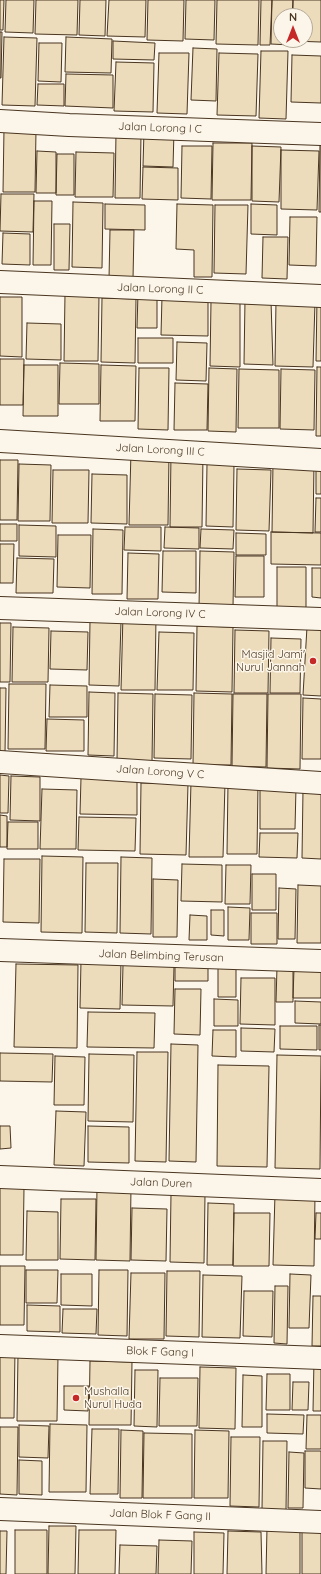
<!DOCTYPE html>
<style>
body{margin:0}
#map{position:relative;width:321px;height:1574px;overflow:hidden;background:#fbf6e9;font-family:Quicksand,sans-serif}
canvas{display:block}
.north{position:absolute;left:273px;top:8px;width:40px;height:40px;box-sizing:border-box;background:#fbf6e9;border:1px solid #b4a999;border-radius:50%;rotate:0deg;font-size:11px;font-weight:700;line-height:16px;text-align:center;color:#4a3520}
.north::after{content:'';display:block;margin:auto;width:14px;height:18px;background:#c62828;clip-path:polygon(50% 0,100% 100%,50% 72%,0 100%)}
</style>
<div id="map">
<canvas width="321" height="1574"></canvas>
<div class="north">N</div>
</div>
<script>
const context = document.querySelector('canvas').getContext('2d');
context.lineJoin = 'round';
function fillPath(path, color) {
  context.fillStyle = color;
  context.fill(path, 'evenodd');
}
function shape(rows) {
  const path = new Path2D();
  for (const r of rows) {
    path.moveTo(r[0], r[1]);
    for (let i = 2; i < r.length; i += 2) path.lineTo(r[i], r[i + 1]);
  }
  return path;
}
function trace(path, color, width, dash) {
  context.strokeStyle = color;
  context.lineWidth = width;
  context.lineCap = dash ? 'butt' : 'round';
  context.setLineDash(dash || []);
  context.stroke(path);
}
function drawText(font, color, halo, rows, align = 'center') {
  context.font = font + ' Quicksand,sans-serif';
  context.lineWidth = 3;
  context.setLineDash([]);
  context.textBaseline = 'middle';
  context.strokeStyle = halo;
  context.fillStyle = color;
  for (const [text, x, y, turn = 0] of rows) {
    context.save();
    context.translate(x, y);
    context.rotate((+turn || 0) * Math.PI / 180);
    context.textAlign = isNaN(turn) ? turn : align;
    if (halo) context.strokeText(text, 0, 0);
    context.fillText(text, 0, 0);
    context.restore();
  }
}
const building = shape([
 [0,0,4,0,3,30,0,30,0,0],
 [6,0,34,0,33,33,5,32,6,0],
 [36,0,78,0,77,35,35,34,36,0],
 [80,0,106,0,105,36,79,35,80,0],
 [109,0,146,0,145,37,107,36,109,0],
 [148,0,184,0,183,41,147,40,148,0],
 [186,0,215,0,214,40,185,39,186,0],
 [217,0,259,0,258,45,216,44,217,0],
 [261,0,272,0,270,45,260,45,261,0],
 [272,0,293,0,292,16,281,16,281,40,292,40,291,45,271,44,272,0],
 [293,0,321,0,321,42,292,41,305,40,305,16,293,16,293,0],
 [0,32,2,32,1,78,0,78,0,32],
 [4,37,37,38,35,106,2,105,4,37],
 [66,37,112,39,111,73,65,72,66,37],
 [113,41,155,43,154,60,113,59,113,41],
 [39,43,62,43,61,82,38,81,39,43],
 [193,48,217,49,216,101,191,100,193,48],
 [261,51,288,51,286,119,259,118,261,51],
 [159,53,189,53,187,114,157,113,159,53],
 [219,53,258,54,256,116,217,115,219,53],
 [292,55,321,56,321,103,291,102,292,55],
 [116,62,154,63,153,112,114,111,116,62],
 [66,74,113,75,113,108,65,106,66,74],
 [38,84,64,84,64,106,37,105,38,84],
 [4,129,36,130,35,192,3,192,4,129],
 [144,131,174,131,173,167,143,166,144,131],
 [116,133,141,134,140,198,115,198,116,133],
 [213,143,252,143,251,200,212,200,213,143],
 [320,143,321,143,321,212,319,212,320,143],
 [182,146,212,146,211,199,181,198,182,146],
 [252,146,281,147,279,202,252,201,252,146],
 [281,150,319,151,317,210,281,209,281,150],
 [37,151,56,152,56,193,36,193,37,151],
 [76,152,114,153,113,197,75,197,76,152],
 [57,154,74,154,74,195,56,195,57,154],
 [143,167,178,168,178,200,142,199,143,167],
 [1,194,34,194,33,232,0,231,1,194],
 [34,201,52,201,51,265,33,265,34,201],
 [73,202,103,203,102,268,72,267,73,202],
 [105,204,145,205,145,230,105,229,105,204],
 [177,204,213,205,212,277,194,277,194,250,176,249,177,204],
 [251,204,277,205,277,235,251,234,251,204],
 [215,205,248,205,246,274,214,273,215,205],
 [290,217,317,217,316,266,289,265,290,217],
 [54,224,70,224,69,270,54,270,54,224],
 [110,230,134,230,133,279,109,279,110,230],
 [3,233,30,234,30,265,2,264,3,233],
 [263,237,288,237,287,279,262,278,263,237],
 [138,293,157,294,157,328,137,328,138,293],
 [65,294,99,295,98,361,64,361,65,294],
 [0,297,22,297,22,357,0,356,0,297],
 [162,297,208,298,208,336,161,335,162,297],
 [102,298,136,299,135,363,101,362,102,298],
 [317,299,321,299,321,361,316,361,317,299],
 [245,300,271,301,273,365,244,364,245,300],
 [276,301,315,302,313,367,275,366,276,301],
 [211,302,240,303,240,367,210,366,211,302],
 [27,323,61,324,61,360,26,359,27,323],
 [138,338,173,338,173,363,138,363,138,338],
 [177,342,207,343,206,381,176,380,177,342],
 [0,359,24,359,23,405,0,405,0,359],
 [60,363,99,364,99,404,59,404,60,363],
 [24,365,58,365,58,416,23,416,24,365],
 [101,365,136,366,135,421,100,421,101,365],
 [317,367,321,367,321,436,316,436,317,367],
 [139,368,169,368,168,430,138,429,139,368],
 [209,368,237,369,236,432,208,431,209,368],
 [239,369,279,370,279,428,238,428,239,369],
 [281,369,315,370,314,430,280,429,281,369],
 [175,383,208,384,207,430,174,430,175,383],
 [131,452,169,454,168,525,129,525,131,452],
 [171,454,203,455,202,527,170,527,171,454],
 [0,460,18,460,17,520,0,520,0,460],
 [273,462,314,462,313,533,272,532,273,462],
 [19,464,51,465,50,521,18,521,19,464],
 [207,464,234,465,233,527,206,526,207,464],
 [316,466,321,466,321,494,316,494,316,466],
 [237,469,271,470,269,531,236,530,237,469],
 [53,470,89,470,88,523,52,523,53,470],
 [92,474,127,475,127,524,91,523,92,474],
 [316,498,321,498,321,532,315,532,316,498],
 [0,524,17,524,17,541,0,541,0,524],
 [19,525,56,526,56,557,19,556,19,525],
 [125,527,161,527,161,551,124,550,125,527],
 [165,527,199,528,199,549,164,548,165,527],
 [93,529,123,530,122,594,92,594,93,529],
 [201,529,234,530,233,549,200,548,201,529],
 [271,532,321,533,321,565,271,564,271,532],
 [236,533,266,534,266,555,236,555,236,533],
 [58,535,91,535,90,588,57,587,58,535],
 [0,544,14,544,13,583,0,583,0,544],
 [163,551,196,551,196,593,162,592,163,551],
 [200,551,234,552,233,607,199,607,200,551],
 [128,553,159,554,158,599,127,599,128,553],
 [236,556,264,556,264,597,235,597,236,556],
 [17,558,54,559,53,593,16,593,17,558],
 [277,567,306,567,306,608,277,608,277,567],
 [312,568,321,568,321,598,312,597,312,568],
 [123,615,156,616,155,690,121,690,123,615],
 [90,621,121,622,119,686,89,685,90,621],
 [0,623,11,623,10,682,0,682,0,623],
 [197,626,233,627,232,692,196,691,197,626],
 [13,627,49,628,48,682,12,682,13,627],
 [307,627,321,627,321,696,303,695,307,627],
 [235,630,269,631,268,693,234,693,235,630],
 [51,631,88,632,87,670,50,669,51,631],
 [159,632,194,633,193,690,157,690,159,632],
 [271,638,301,639,300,693,270,693,271,638],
 [9,684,46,684,45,749,8,749,9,684],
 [50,685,87,686,87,717,49,717,50,685],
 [0,688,6,688,5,753,0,753,0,688],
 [89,692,115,693,114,756,88,755,89,692],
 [118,693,153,694,152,762,117,761,118,693],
 [194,693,232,694,231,765,193,765,194,693],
 [155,694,192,695,191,759,154,758,155,694],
 [233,694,267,694,266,767,232,766,233,694],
 [268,694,301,694,300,769,267,768,268,694],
 [303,698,321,699,321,759,302,759,303,698],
 [47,719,84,720,84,751,46,751,47,719],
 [0,775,9,776,8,813,0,813,0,775],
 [11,776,40,777,40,821,10,820,11,776],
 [81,778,137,779,137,815,80,814,81,778],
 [191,782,225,783,223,857,189,857,191,782],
 [141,783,188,784,186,855,140,854,141,783],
 [228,783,258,783,257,854,227,854,228,783],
 [260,786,296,787,295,829,260,829,260,786],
 [42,789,77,790,76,849,40,849,42,789],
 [303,790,321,790,321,859,302,858,303,790],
 [0,815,7,816,7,847,0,847,0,815],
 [79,817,136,818,135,851,78,850,79,817],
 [8,822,38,822,38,849,7,849,8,822],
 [260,833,298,833,297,858,259,857,260,833],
 [42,856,83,857,82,933,41,932,42,856],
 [121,857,152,858,151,934,120,933,121,857],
 [4,859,40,859,39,923,3,922,4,859],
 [86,863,118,863,117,933,85,932,86,863],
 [182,864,222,865,222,902,181,901,182,864],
 [226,865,251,865,250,904,225,904,226,865],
 [252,874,276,874,276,910,252,910,252,874],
 [153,879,178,880,177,937,153,937,153,879],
 [298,885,321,886,321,943,297,943,298,885],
 [279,888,296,889,295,939,278,939,279,888],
 [228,907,250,908,249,940,228,940,228,907],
 [211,910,224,910,224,936,211,935,211,910],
 [251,913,277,913,277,944,251,944,251,913],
 [190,915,207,916,207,940,189,940,190,915],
 [81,961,121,961,120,1009,80,1008,81,961],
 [16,964,78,965,77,1048,14,1047,16,964],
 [123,965,174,966,173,1006,122,1005,123,965],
 [175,965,208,965,208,981,175,981,175,965],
 [218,966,236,967,236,997,218,997,218,966],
 [277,967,293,967,293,1002,276,1002,277,967],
 [294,969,321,969,321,998,293,998,294,969],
 [241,978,275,978,275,1025,240,1024,241,978],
 [175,989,201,989,200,1035,174,1034,175,989],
 [214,999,238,1000,238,1026,214,1026,214,999],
 [295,1001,321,1002,321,1024,295,1023,295,1001],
 [88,1012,155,1013,154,1048,87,1047,88,1012],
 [319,1025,321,1025,321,1050,319,1050,319,1025],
 [280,1026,317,1026,317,1050,280,1049,280,1026],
 [241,1028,275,1029,274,1052,241,1051,241,1028],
 [213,1030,236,1030,236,1057,212,1056,213,1030],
 [171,1044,198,1045,196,1162,169,1161,171,1044],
 [137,1052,168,1052,166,1162,135,1161,137,1052],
 [0,1053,53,1054,52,1082,0,1081,0,1053],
 [89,1054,134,1055,133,1122,88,1121,89,1054],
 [277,1055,321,1056,320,1169,275,1168,277,1055],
 [55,1056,85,1057,84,1105,54,1105,55,1056],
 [218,1065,269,1066,267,1167,217,1166,218,1065],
 [56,1111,86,1112,84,1166,54,1165,56,1111],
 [0,1126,10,1126,11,1148,0,1149,0,1126],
 [88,1126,129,1127,129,1163,88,1162,88,1126],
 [97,1187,131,1187,130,1261,96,1260,97,1187],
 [0,1188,24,1188,23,1255,0,1255,0,1188],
 [171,1194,205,1195,204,1263,170,1262,171,1194],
 [275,1194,315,1195,314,1266,273,1265,275,1194],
 [61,1199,96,1199,95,1260,60,1259,61,1199],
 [208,1203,234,1204,233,1265,207,1265,208,1203],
 [132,1208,167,1209,166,1261,131,1260,132,1208],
 [27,1211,58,1212,58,1260,26,1260,27,1211],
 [234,1213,270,1213,269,1266,233,1266,234,1213],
 [316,1213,321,1213,321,1239,315,1239,316,1213],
 [0,1266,25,1266,24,1325,0,1325,0,1266],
 [26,1270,58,1270,57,1303,26,1303,26,1270],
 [99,1270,128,1270,127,1336,98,1335,99,1270],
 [167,1271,200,1271,199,1337,166,1336,167,1271],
 [131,1273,165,1273,164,1339,129,1339,131,1273],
 [61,1274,92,1274,92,1306,61,1305,61,1274],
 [290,1274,311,1275,309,1328,289,1328,290,1274],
 [203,1275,242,1276,240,1338,202,1337,203,1275],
 [275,1286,288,1286,287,1344,274,1343,275,1286],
 [244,1291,273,1291,272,1337,243,1336,244,1291],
 [313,1296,321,1296,321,1346,312,1346,313,1296],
 [27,1305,60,1306,60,1332,27,1331,27,1305],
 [63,1309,97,1309,96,1334,62,1333,63,1309],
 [0,1350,15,1350,14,1418,0,1418,0,1350],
 [18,1354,58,1355,57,1421,17,1421,18,1354],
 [314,1360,321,1361,321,1411,313,1411,314,1360],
 [90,1361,132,1362,131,1425,89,1425,90,1361],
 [200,1367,236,1368,235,1429,199,1428,200,1367],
 [135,1370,158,1370,157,1427,134,1426,135,1370],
 [267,1374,290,1374,290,1410,266,1410,267,1374],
 [243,1375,262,1376,262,1427,242,1427,243,1375],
 [160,1378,198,1378,197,1426,159,1426,160,1378],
 [293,1382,309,1382,308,1410,292,1410,293,1382],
 [64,1386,89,1386,88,1411,64,1410,64,1386],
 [267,1414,304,1415,303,1434,267,1433,267,1414],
 [307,1415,321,1415,321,1449,306,1449,307,1415],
 [50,1424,87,1425,86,1492,49,1492,50,1424],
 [19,1425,49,1426,48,1458,19,1457,19,1425],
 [0,1427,18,1427,17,1495,0,1494,0,1427],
 [92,1429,119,1429,118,1494,90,1494,92,1429],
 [121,1430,143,1431,142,1498,120,1498,121,1430],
 [195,1430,229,1431,228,1498,194,1498,195,1430],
 [144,1433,192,1434,192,1498,143,1498,144,1433],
 [231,1437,260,1437,259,1507,230,1506,231,1437],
 [263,1441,287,1441,286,1510,262,1509,263,1441],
 [305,1451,321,1451,321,1489,305,1488,305,1451],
 [289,1452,304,1453,303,1508,288,1508,289,1452],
 [19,1460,42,1461,42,1495,19,1494,19,1460],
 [302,1525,321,1525,321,1574,302,1574,302,1525],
 [49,1526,76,1526,75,1574,48,1574,49,1526],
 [267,1528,300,1528,300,1574,266,1574,267,1528],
 [15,1530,47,1530,47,1574,15,1574,15,1530],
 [79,1530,116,1530,115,1574,78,1574,79,1530],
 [0,1531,7,1531,6,1574,0,1574,0,1531],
 [228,1531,261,1532,262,1574,227,1574,228,1531],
 [194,1532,224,1533,223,1574,194,1574,194,1532],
 [159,1540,192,1541,191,1574,158,1574,159,1540],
 [120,1545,157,1546,156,1574,119,1574,120,1545]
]);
fillPath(building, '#ecdcbc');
trace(building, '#4a3520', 1);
const minor = shape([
 [0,121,69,125,321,134],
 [0,282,321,296],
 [0,441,321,460],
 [0,608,321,619],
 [0,762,321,783],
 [0,950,321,961],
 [0,1177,321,1190],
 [0,1346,321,1358],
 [0,1509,321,1522]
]);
trace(minor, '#4a3520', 24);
trace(minor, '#fbf6e9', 22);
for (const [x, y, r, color] of [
 [313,661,4,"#c62828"],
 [76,1398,4,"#c62828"]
]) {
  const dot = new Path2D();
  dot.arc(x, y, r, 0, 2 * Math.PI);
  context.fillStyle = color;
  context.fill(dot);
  trace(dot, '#fbf6e9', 1.5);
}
drawText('11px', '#4a3520', '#fbf6e9', [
 ["Jalan Lorong I C",160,128,2],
 ["Jalan Lorong II C",160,289,2],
 ["Jalan Lorong III C",160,450,3],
 ["Jalan Lorong IV C",160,613,2],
 ["Jalan Lorong V C",160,772,4],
 ["Jalan Belimbing Terusan",161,956,2],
 ["Jalan Duren",161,1183,2],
 ["Blok F Gang I",160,1352,2],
 ["Jalan Blok F Gang II",160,1515,2]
]);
drawText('11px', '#4a3520', '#fbf6e9', [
 ["Masjid Jami'",305,655],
 ["Nurul Jannah",305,668],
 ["Mushalla",84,1392,"left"],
 ["Nurul Huda",84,1405,"left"]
], 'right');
</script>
